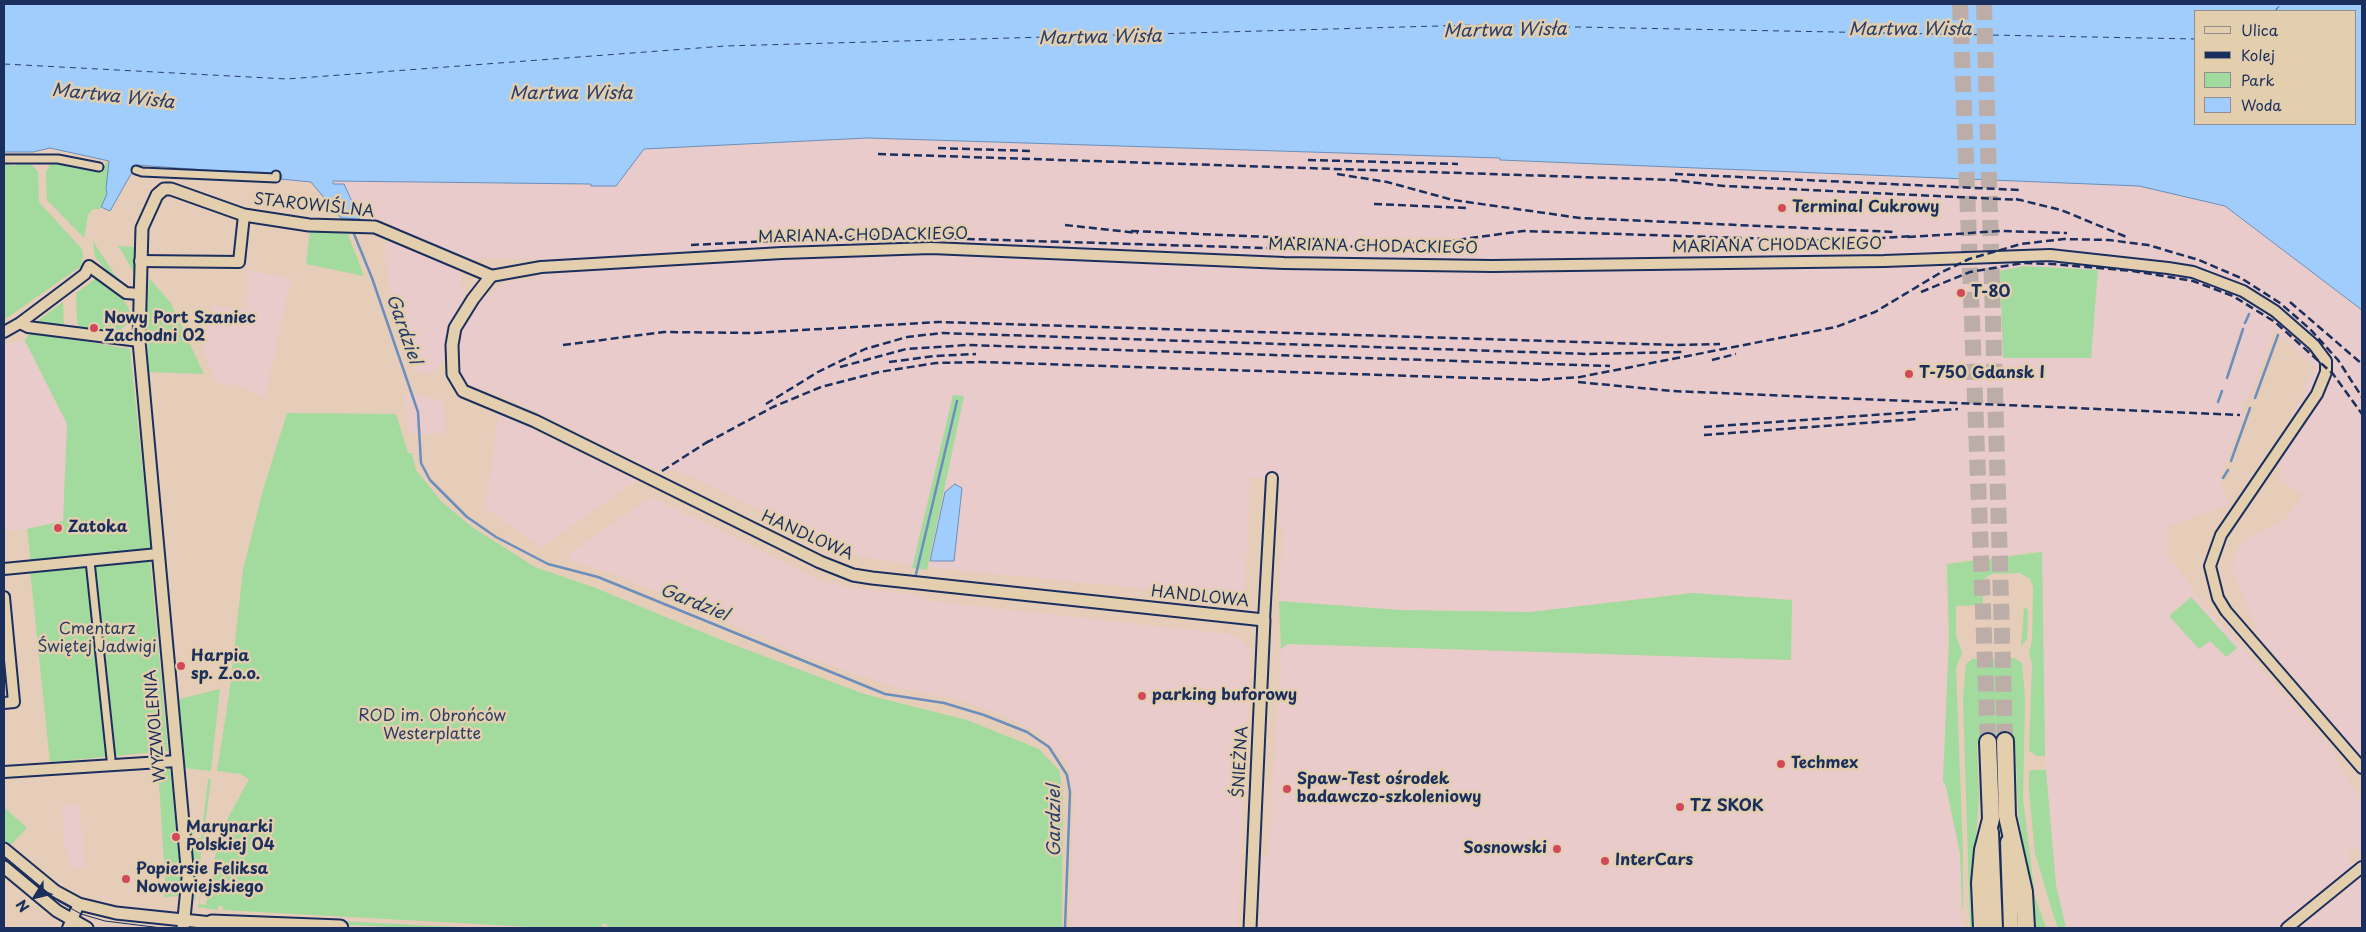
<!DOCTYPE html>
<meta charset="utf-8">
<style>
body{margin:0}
#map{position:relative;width:2366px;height:932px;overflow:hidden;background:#e5cdba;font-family:"Playpen Sans",sans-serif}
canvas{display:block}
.frame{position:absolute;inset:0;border:5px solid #1b2f5e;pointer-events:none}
.legend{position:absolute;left:2194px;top:10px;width:162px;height:115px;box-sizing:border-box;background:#e3cead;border:1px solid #938e8d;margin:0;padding:6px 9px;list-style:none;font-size:15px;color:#1b2f5e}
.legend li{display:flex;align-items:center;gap:10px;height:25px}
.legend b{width:25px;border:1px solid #938e8d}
.north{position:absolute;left:10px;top:872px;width:50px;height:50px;-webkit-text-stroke:4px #e3cead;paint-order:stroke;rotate:234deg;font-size:14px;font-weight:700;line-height:20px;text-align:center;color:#1b2f5e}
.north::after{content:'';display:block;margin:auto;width:18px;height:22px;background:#1b2f5e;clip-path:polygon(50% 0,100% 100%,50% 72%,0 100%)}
</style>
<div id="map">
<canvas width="2366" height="932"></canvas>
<div class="frame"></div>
<ul class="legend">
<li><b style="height:6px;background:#e3cead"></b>Ulica</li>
<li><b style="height:6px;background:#1b2f5e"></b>Kolej</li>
<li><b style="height:14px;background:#a3da9e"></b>Park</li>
<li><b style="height:14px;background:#a0cdfb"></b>Woda</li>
</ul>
<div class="north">N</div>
</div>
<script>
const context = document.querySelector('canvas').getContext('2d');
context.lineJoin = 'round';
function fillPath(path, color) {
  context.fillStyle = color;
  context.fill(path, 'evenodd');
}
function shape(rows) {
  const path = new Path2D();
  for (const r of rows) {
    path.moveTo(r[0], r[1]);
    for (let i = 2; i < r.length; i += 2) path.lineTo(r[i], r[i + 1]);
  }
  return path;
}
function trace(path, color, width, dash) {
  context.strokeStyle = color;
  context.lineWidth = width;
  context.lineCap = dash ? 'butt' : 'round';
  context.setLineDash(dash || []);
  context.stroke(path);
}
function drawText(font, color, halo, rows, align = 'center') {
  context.font = font + ' "Playpen Sans",sans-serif';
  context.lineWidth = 5;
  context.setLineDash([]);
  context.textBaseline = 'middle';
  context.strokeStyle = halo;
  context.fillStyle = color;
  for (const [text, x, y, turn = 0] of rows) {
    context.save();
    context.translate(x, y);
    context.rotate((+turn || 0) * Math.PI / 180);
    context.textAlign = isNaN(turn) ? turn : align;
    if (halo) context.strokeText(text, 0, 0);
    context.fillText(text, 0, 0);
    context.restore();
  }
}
fillPath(shape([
 [867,138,1500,158,1500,160,2139,186,2225,206,2362,310,2362,757,2261,639,2233,572,2234,556,2240,545,2251,536,2284,521,2303,495,2279,478,2284,470,2276,465,2303,423,2291,414,2307,391,2303,388,2316,368,2275,329,2250,395,2243,404,2245,413,2223,470,2219,474,2229,505,2170,525,2166,554,2192,585,2191,590,2331,748,2340,766,2362,800,2362,854,2358,849,2351,849,2348,860,2355,864,2277,928,2065,928,2056,885,2045,762,2042,551,1945,563,1948,639,1943,781,1946,787,1960,853,1962,906,1959,911,1962,915,1962,928,1259,928,1261,856,1269,856,1281,649,1288,644,1790,660,1792,600,1692,593,1530,612,1400,610,1279,601,1283,528,1279,527,1281,480,1250,477,1245,593,1238,598,916,566,854,555,681,472,650,468,515,401,468,385,458,368,458,337,468,315,482,299,507,282,539,278,540,259,469,258,449,253,390,225,386,220,360,219,348,191,344,187,333,184,333,181,345,181,591,185,644,149],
 [386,237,462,273,460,285,466,296,448,329,445,359,438,368,431,372,417,374,391,292,385,259],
 [245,270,291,278,265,397,237,385,217,383,203,350,213,306,246,309,249,282],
 [25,341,67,424,63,521,27,529,4,531,4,344],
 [407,393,444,401,445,432,426,435,408,433,408,411,403,394],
 [499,413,531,429,637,480,542,547,485,508],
 [651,497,822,581,853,588,914,594,930,601,1228,634,1242,640,1250,649,1237,928,1070,927,1074,795,1068,767,1064,759,1038,733,1000,714,955,699,897,688,816,661,619,576,569,560,570,553],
 [79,804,85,868,73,869,65,846,62,806],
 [2362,876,2362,928,2299,928]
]), '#e8cbca');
fillPath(shape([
 [55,162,98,171,99,164,105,165,106,162,109,162,107,195,100,209,93,209,88,215,84,238,47,200,46,172,50,164],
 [22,163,29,163,38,171,39,202,82,249,83,256,81,266,4,320,4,164,15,166],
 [310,231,348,234,364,276,306,264],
 [93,240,96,246,121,284,112,277,95,257],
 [118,246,136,247,135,275,121,250],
 [2024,266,2098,270,2091,358,2003,358,2000,271],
 [98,277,114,286,128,307,130,313,128,323,117,333,108,334,108,330,80,327,77,324,76,293],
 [149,278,170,302,204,374,149,372,146,321],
 [63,302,64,327,35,323],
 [30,332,130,349,151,552,31,564,27,529,63,521,67,424,25,341],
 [953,395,964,396,927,570,912,568],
 [287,413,396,414,408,453,412,453,416,470,441,501,472,527,535,567,593,587,724,641,864,694,967,720,1039,749,1059,770,1063,792,1062,928,607,928,607,924,602,924,602,928,549,928,223,910,223,906,218,906,218,910,198,907,202,884,203,884,199,904,206,905,216,852,227,820,249,779,240,774,217,771,229,695,243,570,263,490],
 [2042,552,2045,756,2037,756,2029,751,2032,664,2029,653,2032,641,2033,587,2030,579,2020,573,1992,574,1985,578,1983,585,1983,605,1956,606,1956,635,1962,653,1956,668,1963,853,1963,906,1960,909,1962,906,1960,853,1946,787,1943,781,1949,638,1947,564],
 [150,559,168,751,50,762,30,570],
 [1692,593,1792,600,1791,660,1288,644,1281,649,1279,601,1400,610,1530,612],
 [2191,597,2237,648,2226,657,2210,641,2199,649,2169,616],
 [2024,607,2028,610,2027,639,2021,647],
 [2014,658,2022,663,2025,698,2023,799,2034,888,2032,889,2046,928,2031,928,2028,879,2018,812,2015,741,1977,743,1979,797,1974,866,1975,928,1970,928,1963,698,1966,664,1972,659],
 [220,689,211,771,183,768,176,700],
 [158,766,168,766,170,768,179,861,176,863,164,864],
 [2032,770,2046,770,2056,885,2066,928,2058,928,2053,914,2035,853,2029,790,2029,772],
 [211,778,197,887,194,903,194,882,188,830,192,827,194,838,201,838,208,780],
 [4,807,27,828,11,845,4,840],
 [164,868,180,869,182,896,164,897,164,894,171,893,170,886,166,886],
 [223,915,476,928,411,928,228,919]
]), '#a3da9e');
const water = shape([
 [4,4,2362,4,2362,310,2225,206,2139,186,1500,160,1500,158,867,138,644,149,616,186,591,186,591,184,333,181,333,184,344,184,360,219,341,218,311,182,281,179,282,175,276,175,136,165,110,211,101,207,107,194,106,189,109,161,50,148,33,152,4,152,4,4],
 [2195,11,2355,11,2355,124,2195,124,2195,11],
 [955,484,962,488,954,561,930,561,945,492,955,484]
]);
fillPath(water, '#a0cdfb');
trace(water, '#6b8ebc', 1);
trace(shape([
 [352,229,372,278,418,412,421,463,430,480,467,517,496,537,548,564,598,577,885,694,944,703,984,715,1027,732,1049,747,1067,775,1070,792,1065,928],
 [2245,323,2249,314],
 [2227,378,2243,329],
 [2255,398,2278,335],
 [2218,402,2222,391],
 [2231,461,2250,408],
 [2223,478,2228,470],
 [916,574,957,401]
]), '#6b8ebc', 2.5);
trace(shape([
 [2275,11,2281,4],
 [4,64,287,79,725,46,1474,25,2195,39]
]), '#283f6e', 1, [6, 5]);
trace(shape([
 [1960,4,1988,742],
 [1984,4,2005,741]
]), '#bdada8', 16, [16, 8]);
const pedestrian = shape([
 [4,159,58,159,99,167],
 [136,170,142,172,276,178,276,175],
 [90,561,111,759]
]);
const minor = shape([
 [140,261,239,262,244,215],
 [491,276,541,267,782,253,931,248,1284,263,1492,266,1884,261,2050,255,2168,268,2193,272,2243,291,2275,311,2314,345,2326,361,2326,372,2317,394,2221,535,2210,566,2218,598,2226,611,2362,768],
 [20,323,28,327,139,341],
 [4,332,20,323,68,287,85,274,89,266,126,293,139,294],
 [4,569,158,554],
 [4,597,14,702,4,703],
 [1264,620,1272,478],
 [4,772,177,761],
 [68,928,79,904],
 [2287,928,2362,867]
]);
const tertiary = shape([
 [4,849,55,891,79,904,116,913,212,923],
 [4,867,57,911,87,928],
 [183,928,188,878,139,341,142,228,157,195,164,189,171,189,244,215,309,225,375,227,491,276,473,299,455,328,452,345,453,374,463,391,535,421,820,562,853,575,872,578,1264,620,1250,928]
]);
const secondary = shape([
 [1991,832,1995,928],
 [2008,842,2011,928]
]);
const primary = shape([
 [211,928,212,923,340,928]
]);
const trunk = shape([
 [2005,741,2007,816,2024,892,2026,928],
 [1982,928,1980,883,1983,850,1991,819,1988,742]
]);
trace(pedestrian, '#1b2f5e', 11);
trace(minor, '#1b2f5e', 14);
trace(tertiary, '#1b2f5e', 15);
trace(secondary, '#1b2f5e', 18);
trace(primary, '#1b2f5e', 19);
trace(trunk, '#1b2f5e', 20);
trace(pedestrian, '#e3cead', 7);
trace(minor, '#e3cead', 10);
trace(tertiary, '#e3cead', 11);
trace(secondary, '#e3cead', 14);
trace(primary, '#e3cead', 15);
trace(trunk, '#e3cead', 16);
trace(shape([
 [4,856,58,901,81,914,105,921,162,928]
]), '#1b2f5e', 1);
trace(shape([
 [938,148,1031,151],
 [878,154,1673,180,1724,186,2022,200],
 [1308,160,1458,164],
 [1337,174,1387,182,1453,200,1580,218,1895,232],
 [1675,174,2020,190],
 [2016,199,2061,210,2129,238],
 [1374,204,1467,208],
 [1065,225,1138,233],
 [1131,231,1338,240],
 [1908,237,2001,231,2067,233],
 [691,245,869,236,1298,249,1441,242,1523,231,1839,241,1913,236],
 [1921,292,1970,272,2023,263,2052,264,2133,271,2193,281,2233,296,2275,322,2333,374,2362,414],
 [2290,302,2362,364],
 [563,345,664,332,753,333,938,322,1675,345,1720,344],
 [1712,360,1736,354],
 [889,362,935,356,976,354],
 [840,367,906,349,967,345,1610,366],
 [1578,382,1672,391,2240,415],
 [766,404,818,372,865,349,907,337,942,333,1589,354,1682,352],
 [1704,427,1958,409],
 [1704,435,1917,419],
 [706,443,773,407,821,387,879,372,936,363,981,362,1537,380,1580,377,1836,327,1875,312,1940,273,1969,259,2021,244,2064,239,2109,240,2148,245,2199,260,2241,278,2280,303,2310,329,2338,360,2362,397],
 [662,471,712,439]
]), '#1b2f5e', 2.5, [8, 4]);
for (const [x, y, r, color] of [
 [1782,208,5,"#d1495b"],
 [1961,293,5,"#d1495b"],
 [94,328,5,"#d1495b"],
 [1909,374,5,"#d1495b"],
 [58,528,5,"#d1495b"],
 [181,666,5,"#d1495b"],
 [1142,696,5,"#d1495b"],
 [1781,764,5,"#d1495b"],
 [1287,789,5,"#d1495b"],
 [1680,807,5,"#d1495b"],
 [176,837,5,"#d1495b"],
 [1557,849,5,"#d1495b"],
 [1605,861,5,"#d1495b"],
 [126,879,5,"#d1495b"]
]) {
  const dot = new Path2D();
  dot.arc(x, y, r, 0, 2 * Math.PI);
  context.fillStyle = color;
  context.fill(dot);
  trace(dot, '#e3cead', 2);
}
drawText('16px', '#1b2f5e', '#e3cead', [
 ["STAROWIŚLNA",314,206,6],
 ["MARIANA CHODACKIEGO",863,236,-1],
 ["MARIANA CHODACKIEGO",1777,246,-1],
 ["MARIANA CHODACKIEGO",1373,247,1],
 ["HANDLOWA",807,536,24],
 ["HANDLOWA",1200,597,6],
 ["WYZWOLENIA",156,726,-95],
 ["ŚNIEŻNA",1241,762,-87]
]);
drawText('bold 16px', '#1b2f5e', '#e3cead', [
 ["Terminal Cukrowy",1792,208],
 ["T-80",1971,293],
 ["Nowy Port Szaniec",104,319],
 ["Zachodni 02",104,337],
 ["T-750 Gdansk I",1919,374],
 ["Zatoka",68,528],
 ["Harpia",191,657],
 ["sp. Z.o.o.",191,675],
 ["parking buforowy",1152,696],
 ["Techmex",1791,764],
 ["Spaw-Test ośrodek",1297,780],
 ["badawczo-szkoleniowy",1297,798],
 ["TZ SKOK",1690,807],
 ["Marynarki",186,828],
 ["Polskiej 04",186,846],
 ["Sosnowski",1547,849,"right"],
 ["InterCars",1615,861],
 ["Popiersie Feliksa",136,870],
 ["Nowowiejskiego",136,888]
], 'left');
drawText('16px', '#294064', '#e3cead', [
 ["Cmentarz",97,630],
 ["Świętej Jadwigi",97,648],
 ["ROD im. Obrońców",432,717],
 ["Westerplatte",432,735]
]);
drawText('italic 18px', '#283f6e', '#e3cead', [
 ["Martwa Wisła",1910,30],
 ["Martwa Wisła",1505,31,-1],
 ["Martwa Wisła",1100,38,-1],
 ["Martwa Wisła",571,94],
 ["Martwa Wisła",113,97,6],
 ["Gardziel",403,329,71],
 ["Gardziel",694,603,22],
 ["Gardziel",1055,821,-90]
]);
</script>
